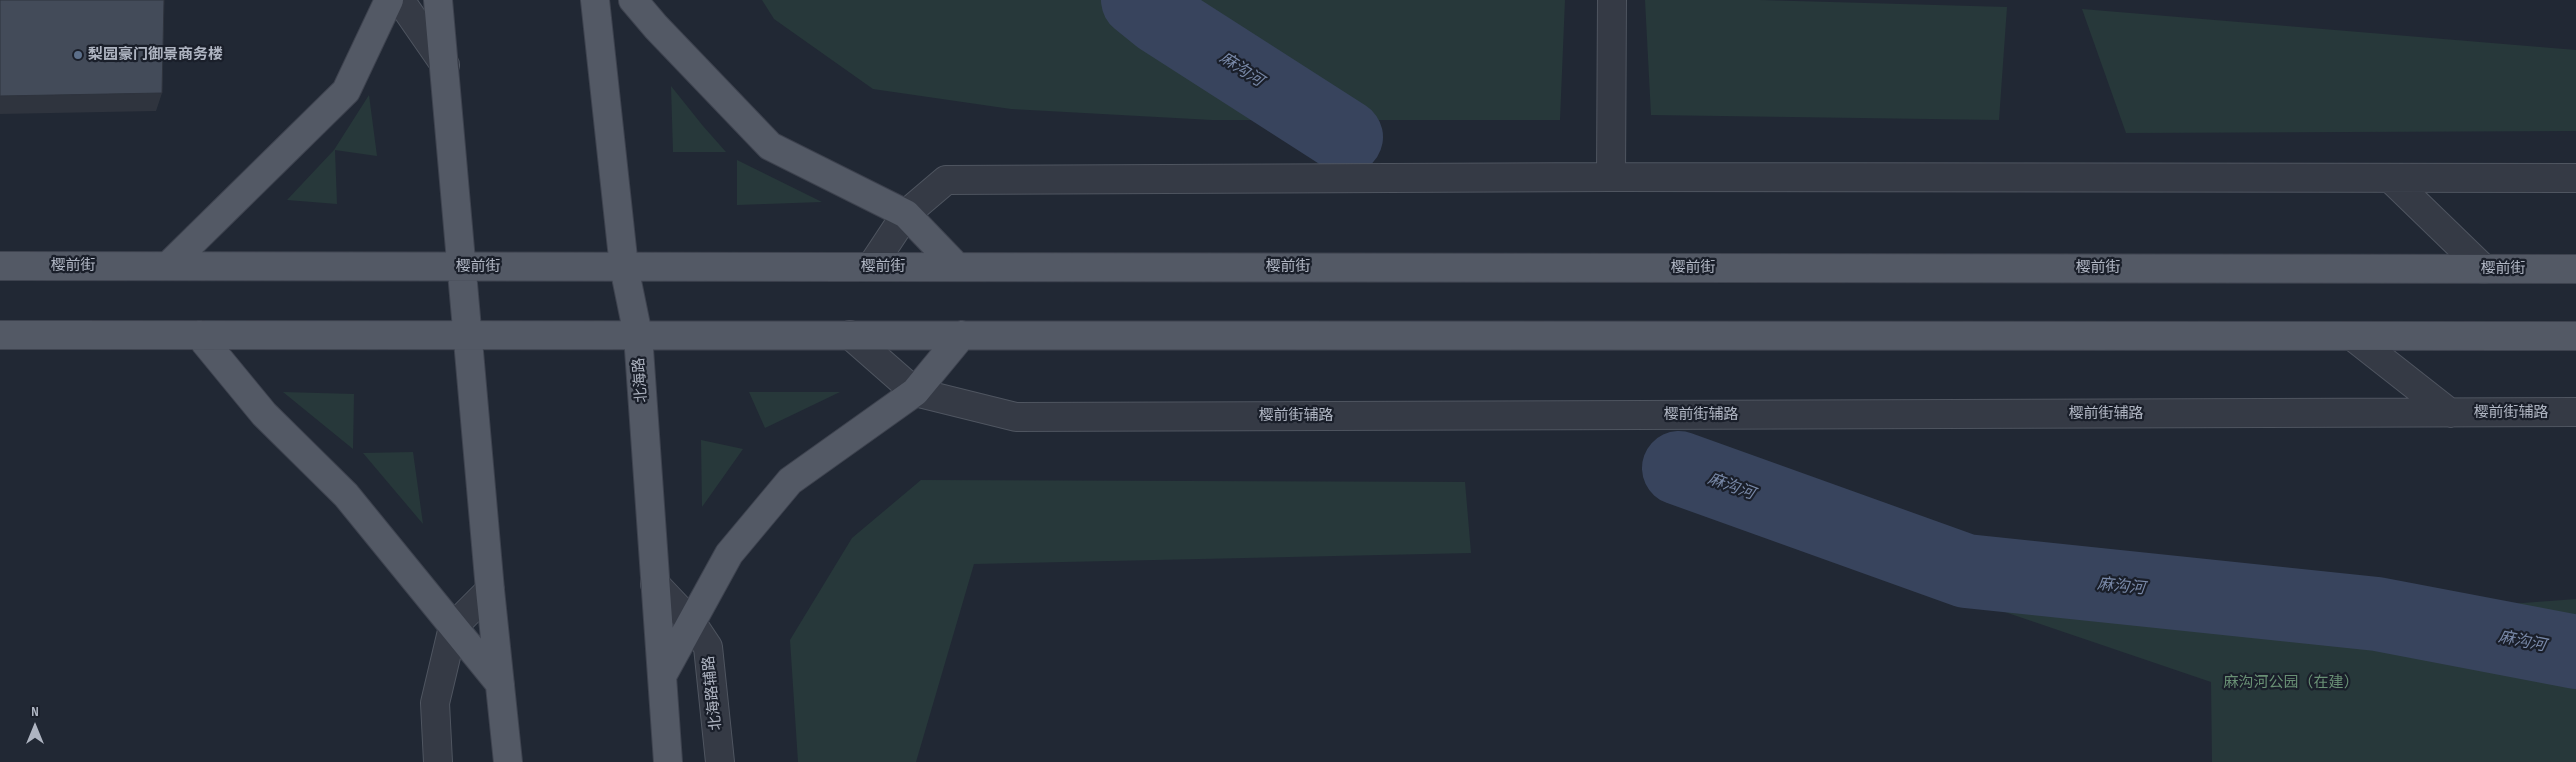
<!DOCTYPE html>
<meta charset="utf-8">
<style>
body{margin:0}
#map{position:relative;width:2576px;height:762px;overflow:hidden;background:#212834;font-family:"Sofia Sans Condensed",sans-serif}
canvas{display:block}
.north{position:absolute;left:10px;top:702px;width:50px;height:50px;-webkit-text-stroke:4px #1a1f2a;paint-order:stroke;rotate:0deg;font-size:14px;font-weight:700;line-height:20px;text-align:center;color:#afb5c2}
.north::after{content:'';display:block;margin:auto;width:18px;height:22px;background:#afb5c2;clip-path:polygon(50% 0,100% 100%,50% 72%,0 100%)}
</style>
<div id="map">
<canvas width="2576" height="762"></canvas>
<div class="north">N</div>
</div>
<script>
const context = document.querySelector('canvas').getContext('2d');
context.lineJoin = 'round';
function fillPath(path, color) {
  context.fillStyle = color;
  context.fill(path, 'evenodd');
}
function shape(rows) {
  const path = new Path2D();
  for (const r of rows) {
    path.moveTo(r[0], r[1]);
    for (let i = 2; i < r.length; i += 2) path.lineTo(r[i], r[i + 1]);
  }
  return path;
}
function trace(path, color, width, dash) {
  context.strokeStyle = color;
  context.lineWidth = width;
  context.lineCap = dash ? 'butt' : 'round';
  context.setLineDash(dash || []);
  context.stroke(path);
}
function drawText(font, color, halo, rows, align = 'center') {
  context.font = font + ' "Sofia Sans Condensed","Noto Sans SC",sans-serif';
  context.lineWidth = 4.5;
  context.setLineDash([]);
  context.textBaseline = 'middle';
  context.strokeStyle = halo;
  context.fillStyle = color;
  for (const [text, x, y, turn = 0] of rows) {
    context.save();
    context.translate(x, y);
    context.rotate((+turn || 0) * Math.PI / 180);
    context.textAlign = isNaN(turn) ? turn : align;
    if (halo) context.strokeText(text, 0, 0);
    context.fillText(text, 0, 0);
    context.restore();
  }
}
fillPath(shape([
 [762,0,1565,0,1560,120,1212,120,1011,109,873,89,774,19],
 [1645,0,1760,0,2007,7,1999,120,1651,115],
 [2082,9,2576,50,2576,131,2126,133],
 [671,86,703,126,726,152,673,152],
 [369,95,377,156,335,150,337,204,287,200,334,150],
 [737,160,822,202,737,205],
 [283,392,354,394,353,449],
 [749,392,840,392,765,428],
 [701,440,743,449,702,507],
 [413,452,423,524,363,453],
 [921,480,1465,482,1471,553,974,564,916,762,798,762,790,640,852,538],
 [1731,519,2377,614,2576,599,2576,762,2212,762,2211,682]
]), '#27383a');
trace(shape([
 [1138,0,1159,17,1346,137],
 [1679,468,1966,571,2377,614,2576,652]
]), '#38445d', 74);
const minor = shape([
 [400,0,445,65],
 [1611,177,1612,0],
 [2390,178,2484,269],
 [871,267,906,214,946,180,1611,177,2576,178],
 [850,335,915,392,1016,417,2576,412],
 [2352,336,2450,413],
 [655,584,692,623,708,647,720,762],
 [438,762,435,703,453,627,490,590]
]);
const major = shape([
 [438,0,490,590,508,762],
 [595,0,624,267,638,335,668,762],
 [633,0,656,27,770,146,906,214,957,267],
 [0,266,2576,269],
 [168,266,346,91,389,0],
 [0,335,2576,336],
 [199,335,264,414,346,495,500,684],
 [662,676,729,554,790,481,915,392,962,335]
]);
trace(minor, '#4f5560', 30);
trace(major, '#3e434f', 30);
trace(minor, '#353a45', 28);
trace(major, '#535965', 28);
fillPath(shape([
 [162,93,156,111,0,114,0,96]
]), '#2f343e');
const building = shape([
 [0,0,164,0,162,93,0,96,0,0]
]);
fillPath(building, '#434b59');
trace(building, '#2f343e', 1);
for (const [x, y, r, color] of [
 [78,55,5,"#5c6f8a"]
]) {
  const dot = new Path2D();
  dot.arc(x, y, r, 0, 2 * Math.PI);
  context.fillStyle = color;
  context.fill(dot);
  trace(dot, '#1a1f2a', 2);
}
drawText('bold 15px', '#afb5c2', '#1a1f2a', [
 ["梨园豪门御景商务楼",88,55]
], 'left');
drawText('15px', '#afb5c2', '#1a1f2a', [
 ["樱前街",73,266],
 ["樱前街",478,267],
 ["樱前街",883,267],
 ["樱前街",1288,267],
 ["樱前街",1693,268],
 ["樱前街",2098,268],
 ["樱前街",2503,269],
 ["北海路",641,380,-94],
 ["樱前街辅路",2511,413],
 ["樱前街辅路",2106,414],
 ["樱前街辅路",1701,415],
 ["樱前街辅路",1296,416],
 ["北海路辅路",713,693,-96]
]);
drawText('15px', '#699075', '#1a1f2a', [
 ["麻沟河公园（在建）",2291,683]
]);
drawText('italic 16px', '#7989a8', '#1a1f2a', [
 ["麻沟河",1241,70,33],
 ["麻沟河",1731,487,20],
 ["麻沟河",2121,587,6],
 ["麻沟河",2522,642,11]
]);
</script>
